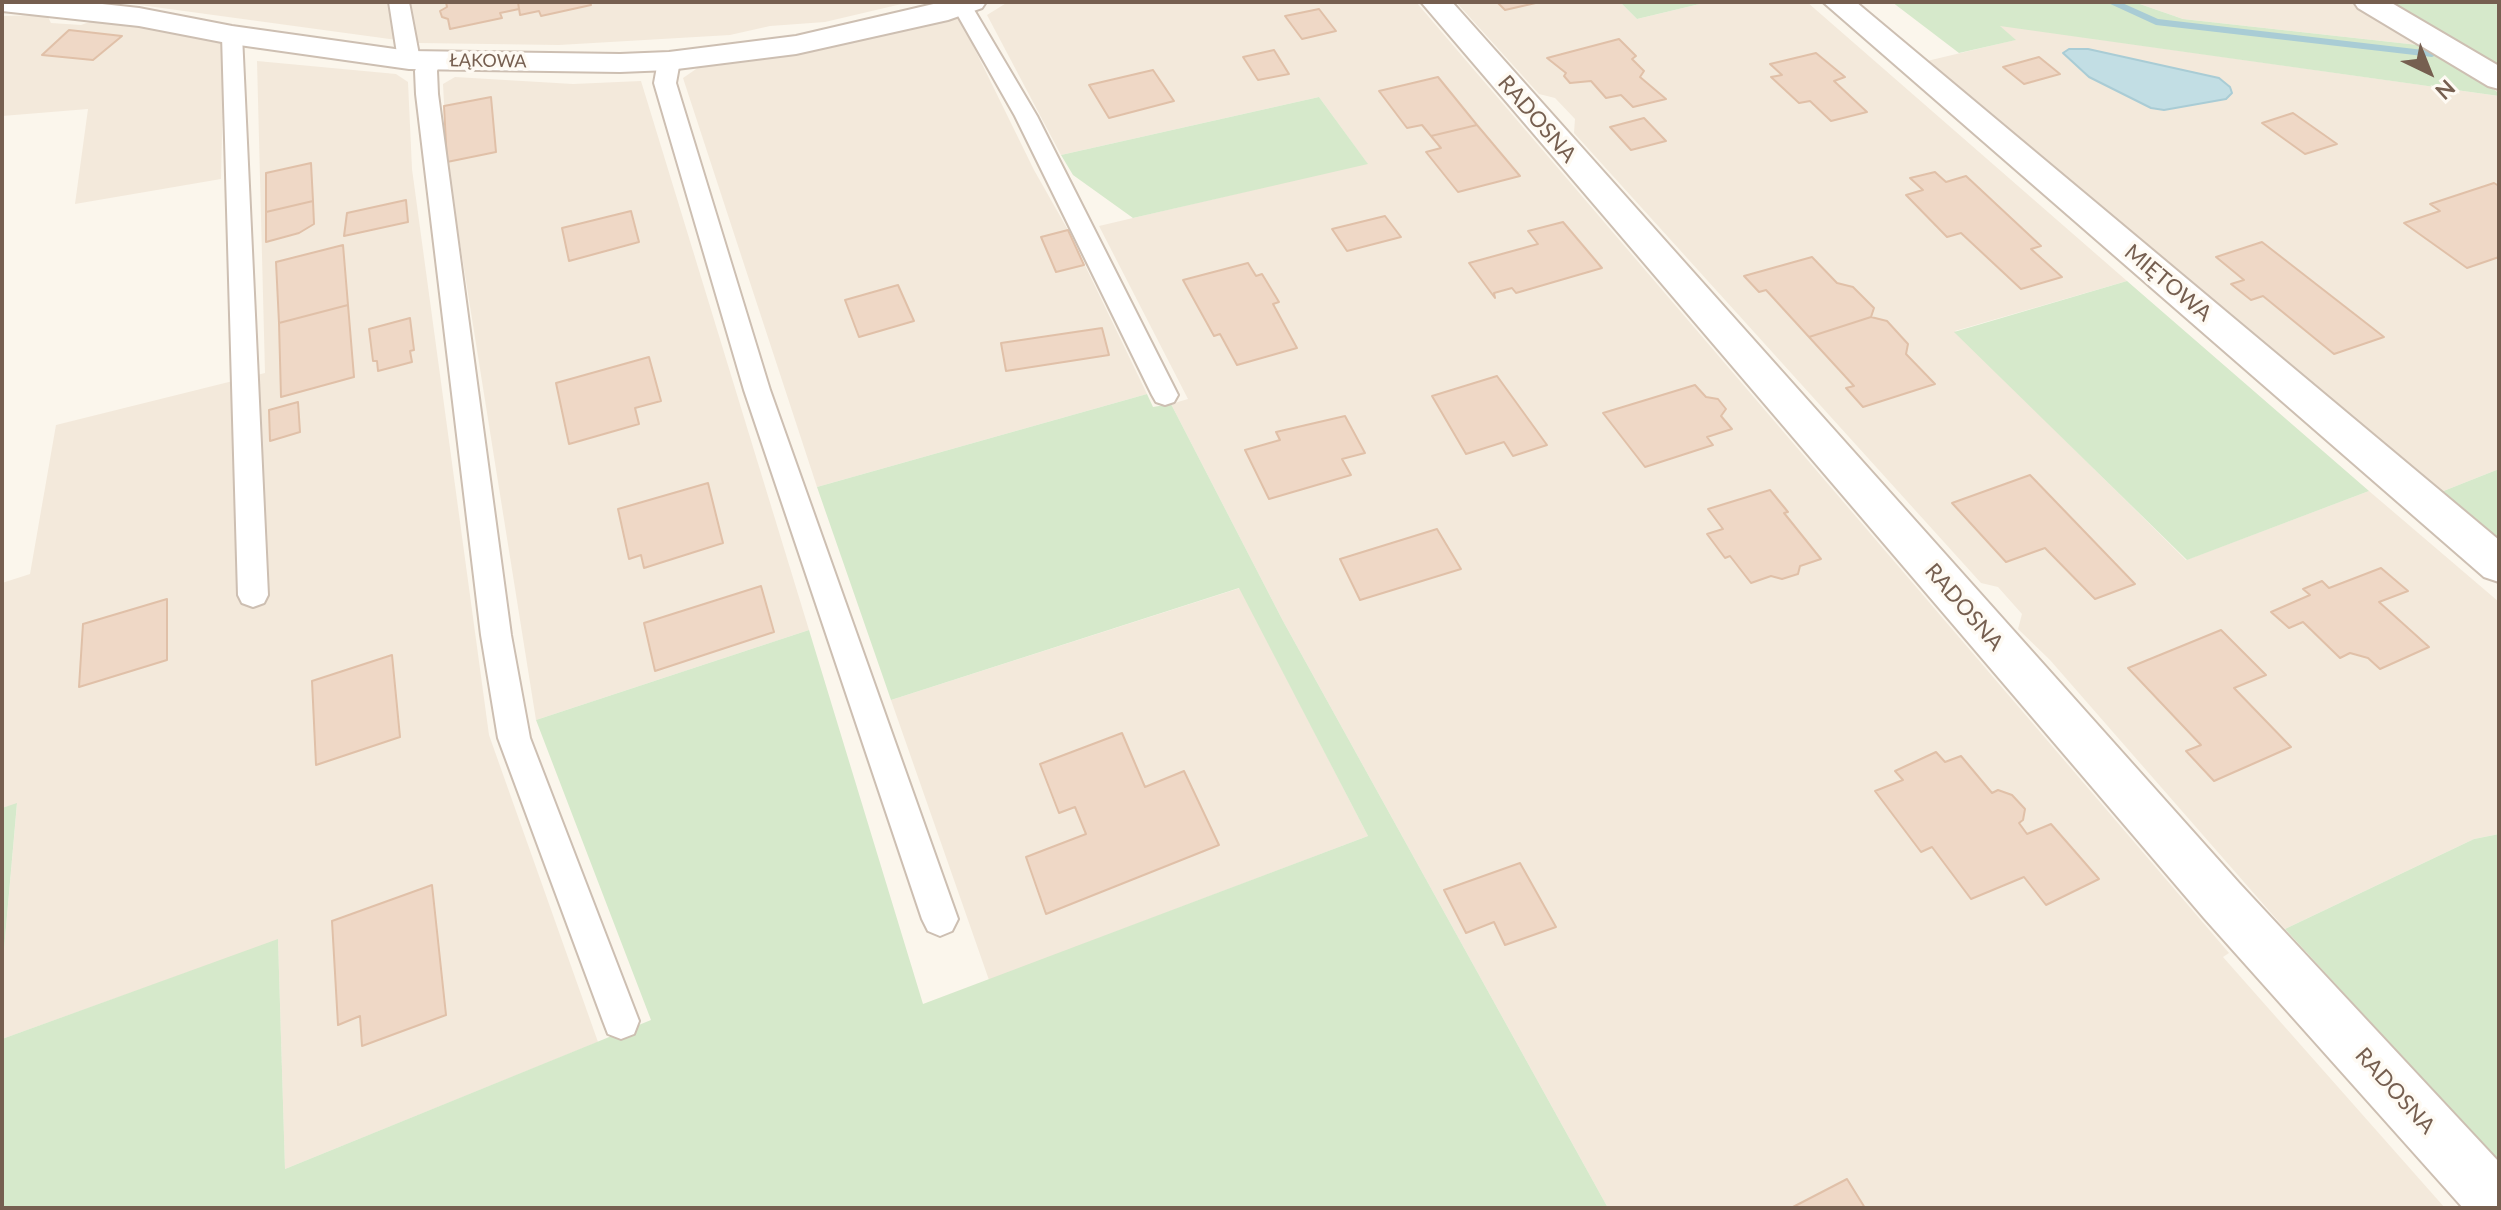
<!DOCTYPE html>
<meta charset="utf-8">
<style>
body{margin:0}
#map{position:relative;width:2501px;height:1210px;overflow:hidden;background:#fbf6ec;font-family:Lato,sans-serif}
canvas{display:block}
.frame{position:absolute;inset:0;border:4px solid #765f50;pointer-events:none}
.north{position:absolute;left:2389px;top:32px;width:80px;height:80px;-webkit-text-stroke:6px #fefaf3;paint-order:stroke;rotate:137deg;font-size:22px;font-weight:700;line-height:32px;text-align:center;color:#765f50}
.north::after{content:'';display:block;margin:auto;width:28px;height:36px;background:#765f50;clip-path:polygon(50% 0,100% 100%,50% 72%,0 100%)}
</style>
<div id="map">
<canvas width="2501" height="1210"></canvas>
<div class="frame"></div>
<div class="north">N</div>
</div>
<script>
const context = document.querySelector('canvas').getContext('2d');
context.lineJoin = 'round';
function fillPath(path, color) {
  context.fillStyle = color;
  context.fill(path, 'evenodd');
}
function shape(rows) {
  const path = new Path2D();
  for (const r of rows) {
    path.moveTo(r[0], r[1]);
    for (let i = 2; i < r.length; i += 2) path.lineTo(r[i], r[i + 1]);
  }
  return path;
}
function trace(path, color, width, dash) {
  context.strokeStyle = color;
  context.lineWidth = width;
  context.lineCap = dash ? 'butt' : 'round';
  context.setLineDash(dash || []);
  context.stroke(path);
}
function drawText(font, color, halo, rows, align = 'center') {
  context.font = font + ' Lato,sans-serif';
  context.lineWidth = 7;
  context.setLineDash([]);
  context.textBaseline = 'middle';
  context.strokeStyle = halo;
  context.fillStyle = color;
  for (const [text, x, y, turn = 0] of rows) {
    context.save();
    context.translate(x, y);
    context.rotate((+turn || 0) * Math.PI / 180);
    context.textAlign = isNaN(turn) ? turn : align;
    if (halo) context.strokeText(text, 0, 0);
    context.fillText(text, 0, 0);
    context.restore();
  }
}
fillPath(shape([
 [118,2,910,2,825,22,770,26,730,35,559,45,419,43],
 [1008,2,1416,2,2229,953,2223,957,2445,1208,1608,1208,1283,621,1171,404,1188,399,1099,226,1367,163,1319,97,1061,155,987,15],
 [1456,2,1620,2,1637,19,1708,2,1807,2,2127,281,1955,331,2186,560,2369,491,2499,602,2499,834,2474,839,2285,929,2050,660,2018,629,2022,614,1998,587,1981,583,1574,133,1575,119,1555,98,1539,94],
 [2134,2,2354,2,2427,46,2183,19],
 [47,15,51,23,81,25,98,19,224,44,221,179,75,204,88,109,2,116,2,16],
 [959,17,1034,170,1068,230,1147,394,817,487,683,78,699,67,768,59],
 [1998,25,2499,96,2499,469,2441,492,1927,61,2015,40],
 [257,61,396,74,408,82,412,169,489,735,598,1042,285,1169,278,940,2,1039,2,972,17,804,2,808,2,583,30,574,56,425,265,373],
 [455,77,573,84,641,81,809,630,536,720,447,162,443,84],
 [1240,588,1368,836,989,980,891,700]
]), '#f3e9db');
fillPath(shape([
 [1620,2,1708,2,1637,19],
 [1892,2,2134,2,2183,19,2427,46,2499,93,2499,96,2000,26,2016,40,1959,53],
 [2384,2,2499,2,2499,69],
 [1319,97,1368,164,1133,218,1073,175,1061,155],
 [2127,281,2369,491,2187,560,1954,332],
 [1147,394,1153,407,1171,404,1283,621,1608,1208,2,1208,2,1039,278,939,285,1169,651,1020,536,720,809,630,923,1004,1368,836,1239,588,891,700,817,487],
 [2499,469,2499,540,2441,492],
 [17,803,2,972,2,808],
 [2499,834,2499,1162,2285,929,2474,839]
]), '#d6e9cb');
const water = shape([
 [2069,49,2088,49,2219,78,2230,87,2232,93,2226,99,2164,110,2151,108,2089,77,2063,53,2069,49]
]);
fillPath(water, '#c2dee4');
trace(water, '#a9ccd5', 2);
fillPath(shape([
 [2106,2,2120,2,2158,19,2432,51,2438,54,2432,57,2156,25,2106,2]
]), '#a9ccd5');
const building = shape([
 [446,2,518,2,519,9,500,13,502,18,450,29,448,19,442,17,440,11,447,7,446,2],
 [518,2,590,2,591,5,541,16,539,11,520,15,518,2],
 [1497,2,1540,2,1505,10,1497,2],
 [1319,9,1336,31,1302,39,1285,16,1319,9],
 [69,30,122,36,93,60,42,55,69,30],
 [1619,39,1636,56,1632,59,1644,71,1640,77,1666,99,1633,107,1621,95,1606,98,1591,81,1570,83,1564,76,1566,73,1547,58,1619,39],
 [1274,50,1289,74,1258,80,1243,57,1274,50],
 [1816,53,1845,77,1834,81,1867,112,1831,121,1810,101,1799,103,1771,77,1782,75,1770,64,1816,53],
 [2039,57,2060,74,2024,84,2003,67,2039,57],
 [1153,70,1174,101,1109,118,1089,85,1153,70],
 [1438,77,1477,125,1431,136,1422,125,1407,128,1379,91,1438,77],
 [491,97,496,152,447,162,444,106,491,97],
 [2293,113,2337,144,2305,154,2262,123,2293,113],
 [1644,118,1666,141,1631,150,1610,127,1644,118],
 [1477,125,1520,176,1458,192,1426,152,1441,148,1431,136,1477,125],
 [311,163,313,201,266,212,266,173,311,163],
 [1935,172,1946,182,1966,176,2041,246,2031,249,2062,277,2021,289,1961,233,1947,237,1906,195,1923,190,1910,178,1935,172],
 [2494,183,2499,186,2499,257,2467,268,2404,223,2440,211,2430,204,2494,183],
 [406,200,408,222,344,236,347,213,406,200],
 [313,201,314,224,299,233,266,242,266,212,313,201],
 [631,211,639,242,569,261,562,228,631,211],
 [1385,216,1401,237,1347,251,1332,229,1385,216],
 [1563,222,1602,268,1516,293,1512,288,1494,293,1495,298,1469,263,1538,244,1528,231,1563,222],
 [1068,230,1084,265,1056,272,1041,237,1068,230],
 [2262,242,2384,337,2334,354,2263,296,2251,300,2231,284,2244,280,2216,257,2262,242],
 [343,245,348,305,279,323,276,262,343,245],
 [1812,257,1837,283,1853,287,1874,308,1871,317,1809,337,1766,290,1759,292,1744,276,1812,257],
 [1248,263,1256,276,1262,274,1279,302,1273,304,1297,348,1237,365,1220,334,1214,336,1183,280,1248,263],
 [898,285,914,321,859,337,845,300,898,285],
 [348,305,354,377,281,397,279,323,348,305],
 [1871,317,1887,321,1908,344,1906,354,1935,384,1863,407,1846,388,1854,386,1809,337,1871,317],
 [410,318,414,350,410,351,412,362,378,371,377,361,373,361,369,329,410,318],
 [1102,328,1109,355,1006,371,1001,343,1102,328],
 [649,357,661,401,635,408,639,424,569,444,556,383,649,357],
 [1497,376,1547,445,1513,456,1504,442,1466,454,1432,396,1497,376],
 [1695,385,1706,397,1718,399,1726,409,1721,416,1732,429,1707,437,1713,445,1645,467,1603,413,1695,385],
 [298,402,300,432,270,441,269,410,298,402],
 [1345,416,1365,453,1342,459,1351,475,1269,499,1245,450,1280,440,1276,432,1345,416],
 [2030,475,2135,584,2095,599,2045,548,2006,562,1952,503,2030,475],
 [708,483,723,543,644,568,641,555,629,559,618,509,708,483],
 [1770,490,1788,512,1784,513,1821,559,1800,566,1798,574,1782,579,1771,576,1751,583,1730,556,1725,558,1707,534,1723,529,1708,509,1770,490],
 [1437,529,1461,569,1360,600,1340,559,1437,529],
 [2381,568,2408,591,2379,602,2429,647,2380,669,2368,658,2350,653,2340,658,2303,622,2289,628,2271,612,2310,595,2303,589,2322,581,2329,588,2381,568],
 [761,586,774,632,655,671,644,623,761,586],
 [167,599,167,660,79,687,83,624,167,599],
 [2221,630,2266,675,2234,688,2291,747,2214,781,2186,751,2201,745,2128,668,2221,630],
 [392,655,400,737,316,765,312,681,392,655],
 [1122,733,1145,787,1184,771,1219,845,1046,914,1026,857,1086,834,1075,807,1059,813,1040,764,1122,733],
 [1936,752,1945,762,1961,756,1992,793,1998,790,2012,795,2025,809,2023,820,2019,823,2027,834,2051,824,2099,879,2046,905,2024,877,1971,899,1932,847,1921,852,1875,791,1903,780,1895,771,1936,752],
 [1520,863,1556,927,1505,945,1494,922,1466,933,1444,890,1520,863],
 [432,885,446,1015,362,1046,360,1016,338,1025,332,921,432,885],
 [1847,1179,1865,1208,1791,1208,1847,1179]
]);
fillPath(building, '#efd8c6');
trace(building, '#e0c0a8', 2);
const service = shape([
 [389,2,409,2,420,60,430,54,441,60,437,71,438,94,511,635,530,738,639,1021,634,1034,621,1039,608,1034,603,1021,498,738,481,635,416,94,415,71,419,61,409,66,398,60,389,2],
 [956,3,970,3,1037,116,1178,395,1174,402,1165,405,1156,402,1152,395,1015,116,953,7,956,3],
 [232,29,242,35,268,595,264,603,253,607,242,603,238,595,222,35,232,29],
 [669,55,680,61,676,83,770,390,958,919,952,931,940,936,928,931,922,919,744,390,654,83,658,61,669,55]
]);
const minor = shape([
 [2,2,84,2,139,8,232,26,409,51,620,54,669,52,796,36,942,2,986,2,982,8,948,20,796,54,669,70,620,72,409,69,232,44,139,26,2,11,2,2],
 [1421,2,1452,2,2240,884,2499,1162,2499,1208,2463,1208,2204,918,1421,2],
 [1823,2,1856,2,2499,540,2499,582,2484,577,1823,2],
 [2354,2,2390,2,2499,66,2499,89,2488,86,2358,8,2354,2]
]);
trace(service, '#cdbfb2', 4);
trace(minor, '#cdbfb2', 4);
fillPath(service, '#fff');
fillPath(minor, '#fff');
drawText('18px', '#765f50', '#fefaf3', [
 ["ŁĄKOWA",488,61,1]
]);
drawText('22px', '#765f50', '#fefaf3', [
 ["RADOSNA",1537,119,49],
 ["MIĘTOWA",2168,283,40],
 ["RADOSNA",1964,607,49],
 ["RADOSNA",2395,1091,48]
]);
</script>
